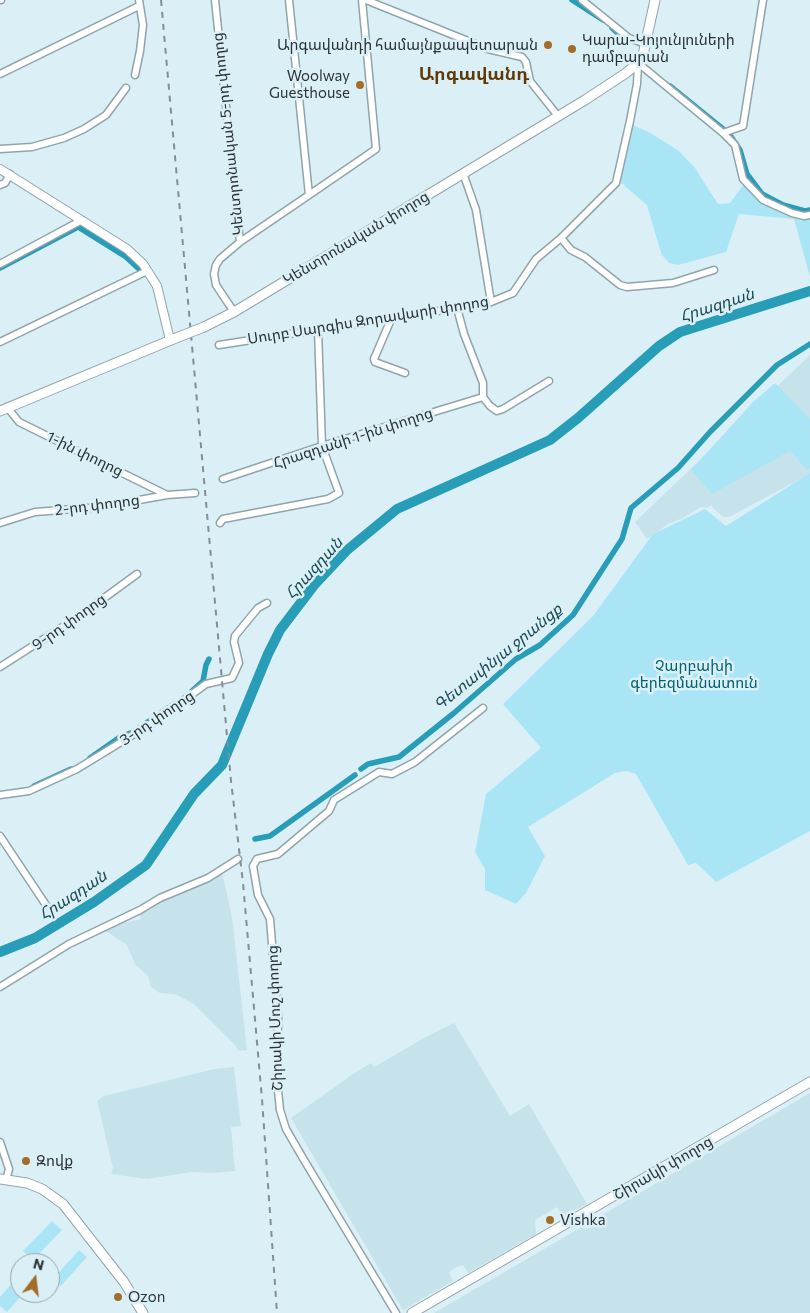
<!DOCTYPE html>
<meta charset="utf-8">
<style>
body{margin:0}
#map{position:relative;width:810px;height:1313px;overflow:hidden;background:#dbf0f6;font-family:Commissioner,sans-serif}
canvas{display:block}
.north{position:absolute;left:10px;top:1253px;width:50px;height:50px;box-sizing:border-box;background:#dbf0f6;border:1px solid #95a5aa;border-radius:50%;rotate:15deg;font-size:14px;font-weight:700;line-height:20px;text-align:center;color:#2c3437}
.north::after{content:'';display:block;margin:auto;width:18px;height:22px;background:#a46c29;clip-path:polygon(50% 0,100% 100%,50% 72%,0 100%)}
</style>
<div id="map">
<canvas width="810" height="1313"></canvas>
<div class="north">N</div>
</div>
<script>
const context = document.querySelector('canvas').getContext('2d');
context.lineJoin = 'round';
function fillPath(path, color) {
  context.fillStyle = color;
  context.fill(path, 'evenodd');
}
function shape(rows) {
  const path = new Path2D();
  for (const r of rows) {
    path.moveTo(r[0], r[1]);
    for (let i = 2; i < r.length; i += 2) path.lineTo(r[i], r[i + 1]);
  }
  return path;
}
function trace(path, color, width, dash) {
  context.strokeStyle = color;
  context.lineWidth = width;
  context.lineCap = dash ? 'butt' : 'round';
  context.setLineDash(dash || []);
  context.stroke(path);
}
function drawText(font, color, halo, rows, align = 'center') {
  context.font = font + ' Commissioner,"Noto Sans Armenian",sans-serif';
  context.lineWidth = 5;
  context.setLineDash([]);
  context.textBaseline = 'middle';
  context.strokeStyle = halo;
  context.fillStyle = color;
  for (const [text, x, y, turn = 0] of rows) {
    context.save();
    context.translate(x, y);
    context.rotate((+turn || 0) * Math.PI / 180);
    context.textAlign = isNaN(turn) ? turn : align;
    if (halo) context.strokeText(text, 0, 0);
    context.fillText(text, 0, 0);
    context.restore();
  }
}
fillPath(shape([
 [810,355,810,474,729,517,723,517,713,508,712,505,707,508,701,507,683,518,668,524,647,539,635,522],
 [222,872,232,917,247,1050,239,1051,233,1043,194,1004,175,994,160,993,151,987,148,976,135,964,127,945,101,928,141,919,138,910,187,890],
 [454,1023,510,1116,529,1104,587,1204,563,1216,557,1207,535,1220,536,1234,468,1273,463,1265,457,1267,449,1272,453,1281,403,1310,291,1118,356,1072,371,1063,374,1067,426,1037],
 [234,1067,241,1126,231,1127,235,1171,212,1173,192,1172,147,1179,111,1174,113,1168,97,1101,104,1096,214,1069],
 [810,1093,810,1313,434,1313,582,1227,586,1229,590,1227,592,1221]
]), '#c6e2eb');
fillPath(shape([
 [632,125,649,132,679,151,695,168,718,204,730,203,744,184,810,217,810,277,794,219,739,214,726,252,678,265,669,263,662,255,659,246,647,205,620,182],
 [775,383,810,419,810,468,807,470,790,451,712,494,691,470,753,402],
 [810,473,810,831,716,882,696,863,688,865,636,774,626,771,615,773,528,827,545,856,526,893,516,904,485,890,485,869,475,852,486,794,541,748,503,704,593,616,653,534,705,509,726,526],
 [52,1221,62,1230,33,1260,23,1251],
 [79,1250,87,1257,61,1286,53,1279],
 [20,1274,20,1293,24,1293,7,1312,0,1306,0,1297]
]), '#aae5f6');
trace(shape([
 [572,0,603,20],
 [612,28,623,38],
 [670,86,723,129],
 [730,135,740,150,747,174,762,194,783,205,805,211,810,210],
 [0,268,78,227,126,257,139,269],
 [192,691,203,681,206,665,209,659],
 [90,758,120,737,133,732,174,704],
 [361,769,368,764,399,757,454,713,516,659,540,645,573,615,622,539,631,508,678,468,710,432,777,365,810,344],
 [34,786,71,769],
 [255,839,270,836,355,775]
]), '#279db8', 5.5);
trace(shape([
 [0,952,35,938,94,902,146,865,194,794,222,765,268,654,280,630,315,584,346,551,397,509,550,440,578,418,659,346,680,332,810,291]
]), '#279db8', 10);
const minor = shape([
 [0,0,1,0],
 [215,0,240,242],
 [366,0,488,49,522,57,526,62,530,81,558,116],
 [582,0,629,38,646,44],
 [638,63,723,133,735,145,743,179,763,200,792,213,804,216,810,215],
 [0,74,139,6],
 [135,75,140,51,143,25,139,0],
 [723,133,743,126,763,0],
 [0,149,32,147,64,138,84,129,106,115,126,88],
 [463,173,476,210,491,302],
 [0,185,5,183,10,174],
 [309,195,376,149,362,0],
 [561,238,571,250,585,257,620,285,627,287,673,283,714,270],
 [0,264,82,220],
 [457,308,464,334,483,383,483,397,490,406,497,411,503,409,549,381],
 [234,312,216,285,214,274,216,265,220,259,240,242,309,195,289,0],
 [392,317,374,359,375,362,405,373],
 [0,342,147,271],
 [219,345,457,308,491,302,513,293,536,259,561,238,616,183,630,121,637,84,638,63],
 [7,407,19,422,167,495],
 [223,479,322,446,483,397],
 [0,523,35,512,100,507,167,495,195,493],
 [220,523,223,519,328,499,339,493,322,446,318,329],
 [0,667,81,615,137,574],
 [0,795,29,791,77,769,154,722,206,684,232,678,239,663,234,642,235,636,258,608,267,603],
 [0,836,46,905],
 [0,987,69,944,140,910,160,898,208,878,238,859],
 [0,1142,9,1169,6,1180],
 [396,1313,304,1160,286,1129,280,1110,277,1081,278,1017,270,919,258,895,253,866,257,859,278,854,329,811,334,800,379,772,392,774,415,762,483,708]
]);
const tertiary = shape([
 [0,169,127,249,143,264,157,286,170,340]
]);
const secondary = shape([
 [204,327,234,312,585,100,626,73,638,63,643,55,655,0],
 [0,411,176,338],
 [0,1179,27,1183,42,1189,63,1204,124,1282,143,1313],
 [412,1313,810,1082]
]);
trace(minor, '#91a4a9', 9);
trace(tertiary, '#91a4a9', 10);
trace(secondary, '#91a4a9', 11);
trace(minor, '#fff', 6);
trace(tertiary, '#fff', 8);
trace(secondary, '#fff', 9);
trace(shape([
 [161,0,231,781,243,883,262,1099,277,1313]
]), '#818f93', 2, [6, 6]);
const secondaryBridge = shape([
 [176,338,204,327]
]);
trace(secondaryBridge, '#91a4a9', 11, []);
trace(secondaryBridge, '#fff', 9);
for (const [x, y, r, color] of [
 [548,45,5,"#a46c29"],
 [572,49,5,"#a46c29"],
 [360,85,5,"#a46c29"],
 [26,1161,5,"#a46c29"],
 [550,1220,5,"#a46c29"],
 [118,1297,5,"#a46c29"]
]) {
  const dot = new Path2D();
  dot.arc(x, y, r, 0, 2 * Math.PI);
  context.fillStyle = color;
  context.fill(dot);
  trace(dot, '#dbf0f6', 2);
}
drawText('15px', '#2c3437', '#dbf0f6', [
 ["Կարա-Կոյունլուների",582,40],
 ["դամբարան",582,57],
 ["Արգավանդի համայնքապետարան",538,45,"right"],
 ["Woolway",350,76,"right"],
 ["Guesthouse",350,93,"right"],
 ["Զովք",36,1161],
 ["Vishka",560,1220],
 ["Ozon",128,1297]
], 'left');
drawText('15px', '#2c3437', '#dbf0f6', [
 ["Կենտրոնական 5-րդ փողոց",228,134,-96],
 ["Կենտրոնական փողոց",356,238,-31],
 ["Սուրբ Սարգիս Զորավարի փողոց",368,320,-9],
 ["Հրազդանի 1-ին փողոց",353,438,-18],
 ["1-ին փողոց",85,454,26],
 ["2-րդ փողոց",97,505,-7],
 ["9-րդ փողոց",69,622,-35],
 ["3-րդ փողոց",157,718,-34],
 ["Շիրակի Մուշ փողոց",275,1018,-92],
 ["Շիրակի փողոց",663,1168,-30]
]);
drawText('15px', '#016275', '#dbf0f6', [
 ["Չարբախի",694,666],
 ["գերեզմանատուն",694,683]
]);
drawText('italic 16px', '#1a4a56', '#dbf0f6', [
 ["Հրազդան",717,305,-18],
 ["Հրազդան",314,568,-48],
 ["Գետափնյա ջրանցք",498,657,-39],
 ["Հրազդան",73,895,-33]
]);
drawText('bold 18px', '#5f3907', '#dbf0f6', [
 ["Արգավանդ",474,74]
]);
</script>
